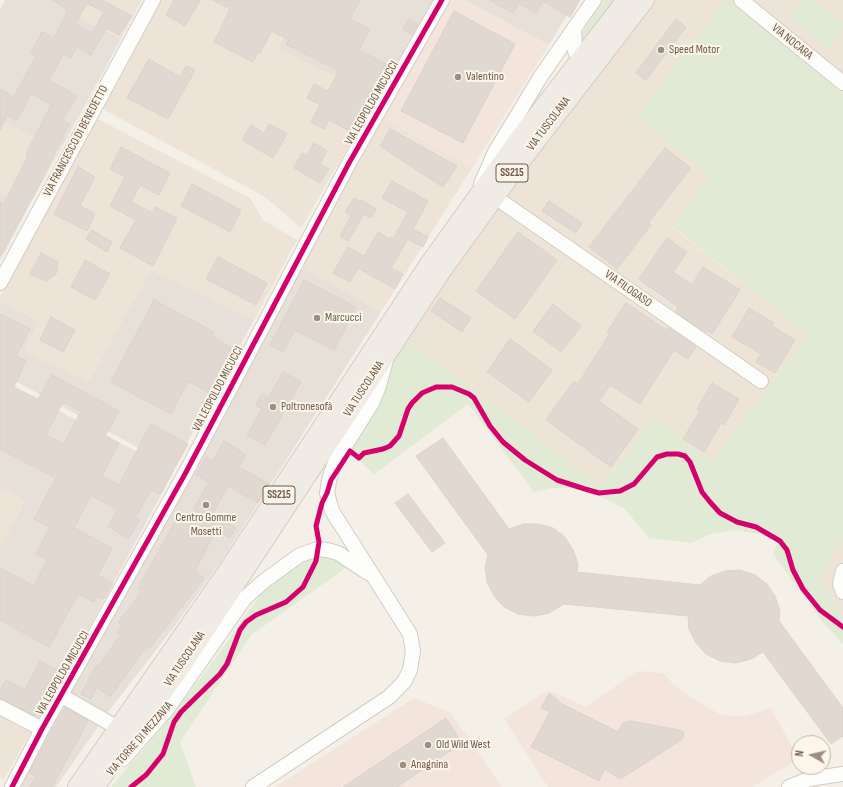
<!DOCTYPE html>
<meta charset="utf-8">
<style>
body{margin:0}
#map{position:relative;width:843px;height:787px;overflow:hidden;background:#f4f0e8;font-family:"Sofia Sans Condensed",sans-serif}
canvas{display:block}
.north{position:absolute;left:791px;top:735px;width:40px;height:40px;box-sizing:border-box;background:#fdf5e9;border:1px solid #c4b6aa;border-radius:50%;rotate:278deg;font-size:11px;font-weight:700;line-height:16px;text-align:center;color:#6f584c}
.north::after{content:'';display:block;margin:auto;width:14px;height:18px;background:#9e8d83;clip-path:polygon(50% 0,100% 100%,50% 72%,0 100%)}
</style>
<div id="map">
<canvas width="843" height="787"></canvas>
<div class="north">N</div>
</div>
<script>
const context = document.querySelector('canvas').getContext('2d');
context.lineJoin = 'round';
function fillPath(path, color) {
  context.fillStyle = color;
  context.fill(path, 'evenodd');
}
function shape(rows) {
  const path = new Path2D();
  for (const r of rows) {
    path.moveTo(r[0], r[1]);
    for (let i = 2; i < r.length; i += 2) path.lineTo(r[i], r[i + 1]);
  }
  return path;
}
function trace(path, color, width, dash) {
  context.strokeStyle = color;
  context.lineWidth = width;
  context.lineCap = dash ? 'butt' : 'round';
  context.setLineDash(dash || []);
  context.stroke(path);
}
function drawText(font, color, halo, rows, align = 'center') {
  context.font = font + ' "Sofia Sans Condensed",sans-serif';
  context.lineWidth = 4;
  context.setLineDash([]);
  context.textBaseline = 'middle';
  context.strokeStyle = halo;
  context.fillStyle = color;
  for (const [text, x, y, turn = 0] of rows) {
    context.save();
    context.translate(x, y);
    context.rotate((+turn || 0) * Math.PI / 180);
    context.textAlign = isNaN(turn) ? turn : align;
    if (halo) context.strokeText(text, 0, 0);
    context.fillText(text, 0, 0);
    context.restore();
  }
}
fillPath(shape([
 [48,0,142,0,121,39],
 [162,0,265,0,292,14,277,48,377,97,301,228,265,197,103,109],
 [654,0,726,0,637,117,710,176,672,227,808,335,712,460,653,418,601,486,406,339,500,202],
 [729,0,843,0,843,94],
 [382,117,472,168,381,312,299,265],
 [96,118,250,198,263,220,297,240,254,320,151,270,88,382,25,351,39,321,0,301,0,296],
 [0,120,60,151,28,208,0,192],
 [0,487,25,501,0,548],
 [843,540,843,615,828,594,822,578,822,572,831,560,833,552],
 [0,716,31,732,4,779,0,777]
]), '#ede3d6');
fillPath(shape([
 [450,0,465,0,549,45,472,168,382,117],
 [637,671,664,673,672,683,684,693,719,714,731,716,745,716,771,708,799,759,752,787,548,787,504,719,548,690,586,707],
 [414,698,451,713,502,787,275,787]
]), '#f4e5dc');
fillPath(shape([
 [5,0,48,0,121,39,60,151,0,120,0,10],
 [303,0,433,0,377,97,277,48],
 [465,0,576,0,549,45],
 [0,192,28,208,0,261],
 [299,265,381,312,220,563,174,627,105,716,68,694],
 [151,270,254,320,174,467,0,373,0,301,39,321,25,351,88,382],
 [0,380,174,471,39,720,0,700,0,548,25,501,0,487],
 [62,703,100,724,56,787,16,787]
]), '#e6e0d9');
fillPath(shape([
 [603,0,618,0,581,48,580,38,582,32],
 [726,0,729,0,843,94,843,540,833,552,831,560,822,572,822,578,828,594,843,615,843,645,830,629,824,624,773,554,778,542,760,534,735,530,711,534,691,543,649,538,625,509,596,494,572,488,552,488,534,492,468,404,374,474,349,451,406,339,601,486,653,418,712,460,808,335,672,226,710,176,637,117],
 [803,0,815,0,843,23,843,30,828,49,789,17],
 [311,555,330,556,347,567,251,635,180,742,196,787,111,787,172,715,215,659,265,588]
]), '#e1ead4');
const building = shape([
 [51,0,102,0,132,16,119,35,107,28,91,55,77,47,71,58,63,54,49,80,77,96,62,120,69,124,42,180,0,256,0,202,4,204,28,156,26,154,51,105,31,93,17,120,7,115,0,130,0,89,14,97,36,56,31,53,42,32,54,38,68,10,51,0],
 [87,3,104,12,92,33,75,24,87,3],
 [174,0,200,0,185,26,166,15,174,0],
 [213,0,360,0,350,19,370,29,359,50,386,64,367,100,373,103,356,134,329,120,324,129,311,122,320,105,307,98,314,84,328,91,339,71,286,44,289,40,272,31,260,53,258,52,253,62,214,42,230,9,213,0],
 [490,0,580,0,570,17,543,1,536,13,519,3,513,13,490,0],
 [454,11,515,44,463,143,401,111,454,11],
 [409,19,418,24,412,35,403,29,409,19],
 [676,19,686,27,646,80,636,73,676,19],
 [149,59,180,77,186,66,195,70,168,119,127,98,149,59],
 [269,124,287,134,273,158,242,140,251,125,264,133,269,124],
 [390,129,457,166,443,187,380,146,390,129],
 [314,143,327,151,320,164,329,169,320,183,294,168,302,153,307,156,314,143],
 [121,147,170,173,159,195,140,185,131,202,153,213,155,207,177,218,153,266,120,248,136,220,110,206,125,177,110,169,121,147],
 [665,148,691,168,648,223,651,225,617,269,589,247,665,148],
 [78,167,95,177,80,206,95,214,87,231,54,214,78,167],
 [392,181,428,201,413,229,428,237,423,247,408,239,391,268,403,274,395,289,358,268,350,282,333,273,348,247,364,256,378,232,390,239,391,237,393,239,408,212,382,198,392,181],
 [192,184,241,210,230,232,181,206,192,184],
 [354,198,360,202,361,200,376,209,371,218,364,214,348,241,340,236,351,216,345,212,354,198],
 [549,201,582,223,576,233,542,211,549,201],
 [92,230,112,242,107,252,86,239,92,230],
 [518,232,557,260,515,319,476,291,518,232],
 [667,238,687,252,673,272,692,285,703,267,740,290,712,334,707,330,706,332,678,314,676,311,678,307,639,279,667,238],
 [41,253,58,262,56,274,46,281,30,274,41,253],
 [218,257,267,283,256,305,206,279,218,257],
 [85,260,110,274,95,300,71,287,85,260],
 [304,280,356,307,334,350,295,330,283,352,270,345,304,280],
 [440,298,471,318,462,332,431,311,440,298],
 [154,300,214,332,211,336,239,352,215,396,188,381,171,414,111,382,154,300],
 [626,303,668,331,669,328,696,347,688,359,674,350,640,404,610,385,599,401,638,429,611,467,546,420,574,381,578,384,610,333,607,332,626,303],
 [553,304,581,326,561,352,533,331,553,304],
 [749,308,774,323,772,326,795,340,775,373,756,362,761,354,732,337,749,308],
 [0,314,30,329,16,356,26,361,14,387,38,399,52,375,119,411,105,436,119,443,102,476,119,485,151,424,188,444,160,494,151,490,135,518,140,520,128,539,108,526,118,510,91,495,74,528,112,548,98,575,113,583,104,599,97,596,94,602,78,594,49,647,0,620,0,568,34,586,47,560,36,554,50,527,34,519,56,478,0,449,0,314],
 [63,402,81,411,64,444,46,435,63,402],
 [51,317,75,330,63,352,40,340,51,317],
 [510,339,552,370,529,402,487,372,510,339],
 [283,372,301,382,265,445,247,435,262,409,256,405,262,394,268,398,283,372],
 [712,383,739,399,724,425,721,423,704,452,683,439,700,411,697,409,712,383],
 [443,438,509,529,524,524,538,524,553,528,565,537,573,550,578,564,577,572,700,585,711,576,725,571,740,570,755,575,767,584,775,596,780,611,779,621,843,708,843,736,831,744,763,652,751,659,736,663,720,661,706,654,696,643,689,629,688,616,564,604,549,613,534,616,518,614,504,607,494,596,487,582,485,567,488,555,416,456,443,438],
 [224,441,246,455,239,467,269,484,258,503,228,486,212,514,236,528,230,538,216,530,195,571,204,578,152,645,149,648,146,647,110,697,97,687,91,699,81,694,96,666,98,667,121,634,117,632,122,626,118,623,142,591,138,588,178,516,187,521,209,482,196,475,206,457,213,461,224,441],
 [408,494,445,543,432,552,395,503,408,494],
 [40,661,62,673,53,689,50,687,35,716,0,698,0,691,6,680,25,690,40,661],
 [549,694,558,700,558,702,618,732,623,723,630,721,680,730,684,732,683,737,681,740,622,778,618,778,605,769,599,781,531,747,550,712,541,708,549,694],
 [65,708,88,721,52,787,30,787,36,776,29,773,65,708],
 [446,718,462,743,397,787,343,787,446,718]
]);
fillPath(building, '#e0d8d1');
trace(building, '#dcd3cb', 1);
const minor = shape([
 [741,0,843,83],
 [574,28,575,51,579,57,589,61],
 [481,184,495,152,541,76,594,0],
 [495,197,761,381],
 [0,283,153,0],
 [843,571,840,584,843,592],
 [62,696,118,728],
 [0,707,42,729],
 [123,759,168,708,245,598,264,581,300,555,318,549,327,550,338,553,368,573],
 [12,787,42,729,185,474,349,163,442,0],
 [253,787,389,697,404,682,410,670,413,651,410,634,332,511,327,493,330,476,335,462,372,403,379,386,386,360],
 [789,787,809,779,843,774]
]);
const major = shape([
 [77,787,226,573,429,264,518,140,626,0],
 [95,787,181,667,441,272,521,161,645,0]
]);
trace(minor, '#d3cdc7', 16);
trace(major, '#d3cbc6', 20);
trace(minor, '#fdfdfc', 14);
trace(major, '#f0ece5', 18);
trace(shape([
 [12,787,42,729,185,474,349,163,442,0],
 [131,787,146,775,163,754,174,722,181,712,220,674,227,664,240,630,246,622,256,615,286,602,303,587,316,561,319,542,316,526,322,503,327,493,331,480,350,451,359,458,364,453,383,449,390,446,399,436,408,409,412,403,422,393,436,387,452,387,469,394,474,398,490,426,503,442,525,460,557,480,585,489,599,493,620,491,634,484,657,457,667,454,678,454,685,456,690,462,702,492,710,502,720,513,737,522,756,527,780,541,787,550,793,570,803,589,820,610,843,627]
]), '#d6006c', 5);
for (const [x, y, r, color] of [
 [661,50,4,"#9e8d83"],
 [458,77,4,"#9e8d83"],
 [317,318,4,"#9e8d83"],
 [273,407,4,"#9e8d83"],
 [206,505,4,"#9e8d83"],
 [428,745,4,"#9e8d83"],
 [403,765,4,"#9e8d83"]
]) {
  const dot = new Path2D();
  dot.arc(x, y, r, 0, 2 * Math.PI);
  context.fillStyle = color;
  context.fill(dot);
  trace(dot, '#fdf5e9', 1.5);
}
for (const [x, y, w] of [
 [512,173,32],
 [279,495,32]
]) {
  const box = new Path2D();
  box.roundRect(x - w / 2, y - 9, w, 18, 3);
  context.fillStyle = '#fdf5e9';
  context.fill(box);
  trace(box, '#6f584c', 1);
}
drawText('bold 11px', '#6f584c', null, [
 ["SS215",512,173],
 ["SS215",279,495]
]);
drawText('12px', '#6f584c', '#fdf5e9', [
 ["VIA NOCARA",792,42,39],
 ["VIA LEOPOLDO MICUCCI",372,103,-60],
 ["VIA TUSCOLANA",549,124,-53],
 ["VIA FRANCESCO DI BENEDETTO",76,141,-62],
 ["VIA FILOGASO",628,289,35],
 ["VIA LEOPOLDO MICUCCI",218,389,-62],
 ["VIA TUSCOLANA",364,389,-57],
 ["VIA TUSCOLANA",185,659,-56],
 ["VIA LEOPOLDO MICUCCI",63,673,-60],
 ["VIA TORRE DI MEZZAVIA",140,739,-49]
]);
drawText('12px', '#6f584c', '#fdf5e9', [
 ["Speed Motor",669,50],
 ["Valentino",466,77],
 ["Marcucci",325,318],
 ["Poltronesofà",281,407],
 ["Centro Gomme",206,518,"center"],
 ["Mosetti",206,532,"center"],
 ["Old Wild West",436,745],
 ["Anagnina",411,765]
], 'left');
</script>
